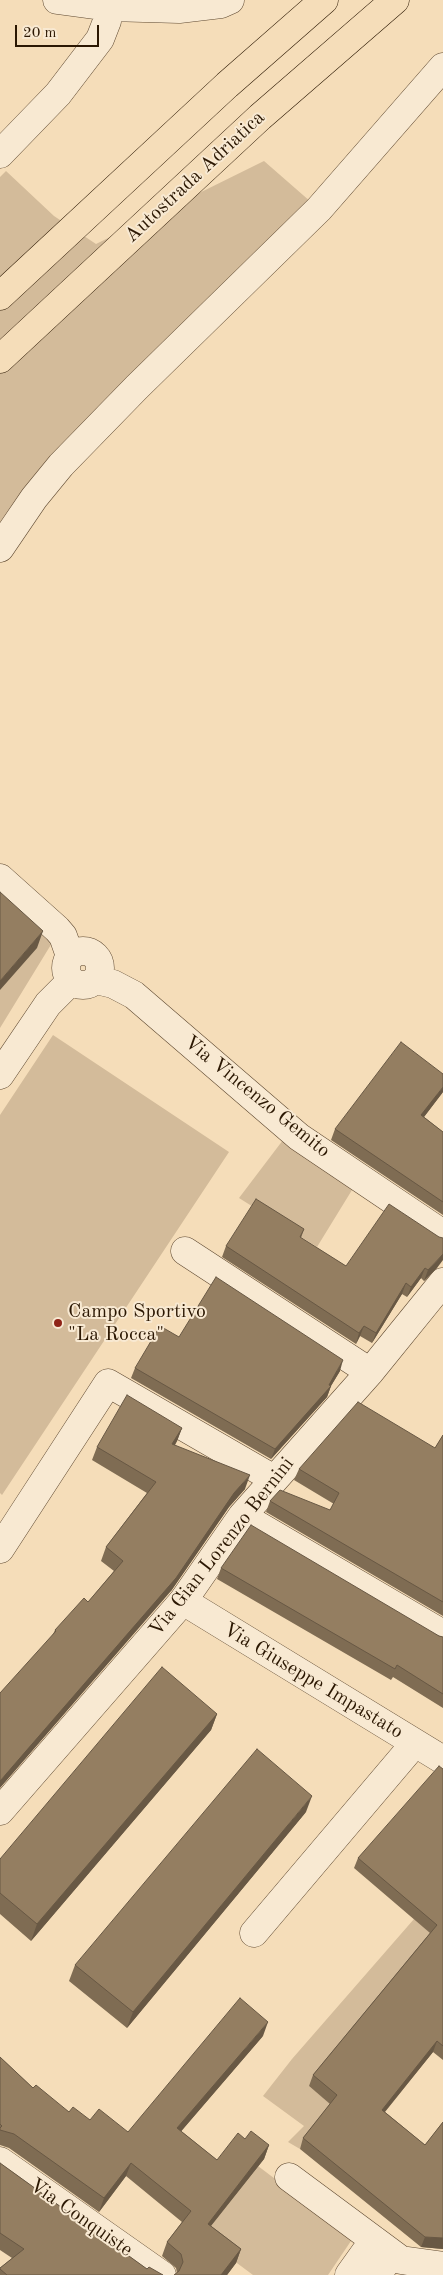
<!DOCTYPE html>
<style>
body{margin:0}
#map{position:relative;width:443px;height:2275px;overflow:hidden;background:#f5ddb9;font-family:"Old Standard TT",serif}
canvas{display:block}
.scale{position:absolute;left:15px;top:25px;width:84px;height:22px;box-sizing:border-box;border:2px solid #2b1702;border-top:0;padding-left:6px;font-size:15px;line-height:18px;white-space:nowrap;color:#2b1702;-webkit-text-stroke:4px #f8e9d2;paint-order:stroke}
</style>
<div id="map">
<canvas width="443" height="2275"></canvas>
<div class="scale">20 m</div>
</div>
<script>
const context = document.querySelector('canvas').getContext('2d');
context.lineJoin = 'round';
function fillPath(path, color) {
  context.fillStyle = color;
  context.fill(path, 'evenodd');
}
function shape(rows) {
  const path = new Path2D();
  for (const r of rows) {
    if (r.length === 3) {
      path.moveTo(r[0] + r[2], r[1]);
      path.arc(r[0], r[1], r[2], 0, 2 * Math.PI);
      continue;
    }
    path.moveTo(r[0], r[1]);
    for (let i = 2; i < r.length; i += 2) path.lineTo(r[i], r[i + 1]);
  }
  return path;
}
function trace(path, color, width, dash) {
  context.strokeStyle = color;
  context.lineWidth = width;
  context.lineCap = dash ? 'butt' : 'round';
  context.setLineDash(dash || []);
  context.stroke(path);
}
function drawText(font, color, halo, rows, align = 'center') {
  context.font = font + ' "Old Standard TT",serif';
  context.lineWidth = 4;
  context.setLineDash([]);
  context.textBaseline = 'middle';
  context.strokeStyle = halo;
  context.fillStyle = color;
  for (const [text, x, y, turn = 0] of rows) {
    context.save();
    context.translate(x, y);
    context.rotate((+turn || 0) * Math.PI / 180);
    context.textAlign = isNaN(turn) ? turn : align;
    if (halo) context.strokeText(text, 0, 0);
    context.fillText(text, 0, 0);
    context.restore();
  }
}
fillPath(shape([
 [264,161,319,209,0,548,0,177,6,171,54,216,96,244],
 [0,896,52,943,0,1028],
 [53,1035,229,1152,2,1495,0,1493,0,1115],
 [283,1140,352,1190,317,1247,239,1198],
 [414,1919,433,1935,309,2086,333,2106,300,2149,288,2142,304,2126,263,2096,292,2059],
 [258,2166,353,2238,328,2275,253,2275,202,2237]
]), '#d3bb9a');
const minor = shape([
 [109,7,179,9,221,4,230,0],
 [0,154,58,94,100,39,107,21,109,7,57,0],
 [0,548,34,498,61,465,137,387,319,209,443,67],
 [0,878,57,929,63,936,70,956],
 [83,968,17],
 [96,980,113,984,134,995,299,1137,443,1234],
 [0,1075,48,1004,71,981],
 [185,1251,370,1372],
 [242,1516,443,1634],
 [0,1549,108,1383,274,1479],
 [183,1601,443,1760],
 [0,1811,183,1601,242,1516,370,1372,443,1282],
 [254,1933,415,1743],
 [0,2161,162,2275],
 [289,2177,401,2260,443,2266],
 [349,2275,374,2240],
 [377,2275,392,2254]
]);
const motorway = shape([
 [0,296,227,85,324,0],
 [0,359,260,117,395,0]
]);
trace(minor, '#5e4830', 29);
trace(motorway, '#2b1702', 29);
trace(minor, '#f8e9d2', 28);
trace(motorway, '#f5ddb9', 28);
fillPath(shape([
 [443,1092,424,1117,443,1132,443,1215,331,1140,335,1129],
 [304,1229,301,1238,346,1266,437,1268,424,1281,421,1278,407,1297,402,1294,372,1343,360,1336,356,1344,222,1257,226,1246],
 [179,1337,340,1371,331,1386,327,1397,271,1459,131,1378,135,1368],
 [182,1428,177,1441,175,1445,245,1489,229,1507,171,1591,52,1636,55,1630,88,1602,114,1571,101,1561,106,1547,147,1493,92,1460,97,1447],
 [443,1435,443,1616,266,1512,270,1501,330,1510,334,1504,294,1480,299,1469,435,1448],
 [221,1568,443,1637,443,1708,393,1677,391,1680,217,1579],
 [217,1714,211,1730,31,1941,0,1914,0,1859],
 [443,1769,443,2060,433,2052,385,2112,425,2145,443,2122,443,2249,421,2247,300,2149,303,2138,330,2104,309,2086,313,2075,430,1933,354,1868,358,1858],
 [306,1812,127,2028,69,1981,75,1965],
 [263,2036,181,2131,217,2160,245,2139,269,2145,264,2159,211,2226,241,2249,236,2263,227,2275,174,2275,177,2273,176,2268,162,2256,167,2242,182,2222,126,2176,99,2212,9,2148,0,2145,0,2057,33,2088,69,2112,90,2120,128,2132],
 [0,2163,147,2269,163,2275,0,2275,0,2268,12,2258,0,2250]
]), '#7f6c53');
fillPath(shape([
 [43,931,37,948,0,990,0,981],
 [443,1087,443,1092,417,1126,421,1115],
 [443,1254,443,1260,437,1268,424,1281,428,1270],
 [425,1268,421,1278,407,1297,411,1287],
 [406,1283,402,1294,372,1343,376,1333],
 [364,1326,360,1336,356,1344,359,1333],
 [343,1360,340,1371,329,1389,331,1386,327,1397,271,1459,275,1449,329,1385],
 [182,1428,177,1441,167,1458,172,1444],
 [250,1475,245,1489,229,1507,171,1591,0,1788,0,1781,234,1493],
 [217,1714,211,1730,31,1941,37,1924],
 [312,1796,306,1812,127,2028,133,2012],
 [268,2022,263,2036,172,2142,177,2128],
 [437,2041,433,2052,378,2120,382,2110],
 [269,2145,264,2159,202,2237,208,2224],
 [131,2163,126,2176,99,2212,104,2198],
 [425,2237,443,2238,443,2249,421,2247],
 [241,2249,236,2263,227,2275,221,2275]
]), '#685844');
const building = shape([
 [0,892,43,931,0,981,0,892],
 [401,1042,443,1074,443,1087,421,1115,443,1132,443,1202,335,1129,401,1042],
 [256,1199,304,1229,300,1237,346,1266,389,1204,439,1237,443,1238,443,1254,428,1270,425,1268,411,1287,406,1283,376,1333,364,1326,359,1333,226,1246,256,1199],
 [216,1277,343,1360,329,1385,331,1386,275,1449,135,1368,160,1326,179,1337,216,1277],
 [127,1395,182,1428,172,1444,250,1475,234,1493,176,1578,0,1781,0,1693,56,1631,55,1630,84,1598,88,1602,123,1561,106,1547,156,1482,97,1447,127,1395],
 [358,1402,435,1448,443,1435,443,1602,270,1501,280,1490,330,1510,339,1493,299,1469,358,1402],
 [251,1525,439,1636,443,1637,443,1694,397,1665,395,1669,221,1568,251,1525],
 [162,1667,217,1714,37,1924,0,1893,0,1859,162,1667],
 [257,1749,312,1796,133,2012,75,1965,257,1749],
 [439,1766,443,1769,443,2046,437,2041,382,2110,425,2145,443,2122,443,2238,425,2237,303,2138,337,2095,313,2075,437,1925,358,1858,439,1766],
 [240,1998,268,2022,177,2128,217,2160,238,2133,245,2139,251,2131,269,2145,208,2224,241,2249,221,2275,174,2275,179,2271,183,2262,181,2254,167,2242,191,2211,131,2163,104,2198,14,2134,0,2130,0,2128,2,2126,0,2124,0,2057,33,2088,36,2085,69,2112,73,2107,90,2120,99,2109,128,2132,240,1998],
 [0,2163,147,2269,149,2267,163,2275,7,2275,0,2269,0,2268,24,2249,0,2233,0,2163]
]);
fillPath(building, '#947e61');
trace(building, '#685844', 1);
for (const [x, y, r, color] of [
 [58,1323,5,"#8f2418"]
]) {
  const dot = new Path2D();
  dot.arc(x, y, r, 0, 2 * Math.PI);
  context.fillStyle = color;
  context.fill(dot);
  trace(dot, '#f8e9d2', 2);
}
drawText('20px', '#2b1702', '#f8e9d2', [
 ["Autostrada Adriatica",195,177,-43],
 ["Via Vincenzo Gemito",257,1097,39],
 ["Via Gian Lorenzo Bernini",222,1547,-52],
 ["Via Giuseppe Impastato",313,1681,31],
 ["Via Conquiste",81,2218,35]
]);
drawText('20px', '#2b1702', '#f8e9d2', [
 ["Campo Sportivo",68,1312],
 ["\"La Rocca\"",68,1335]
], 'left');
</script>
